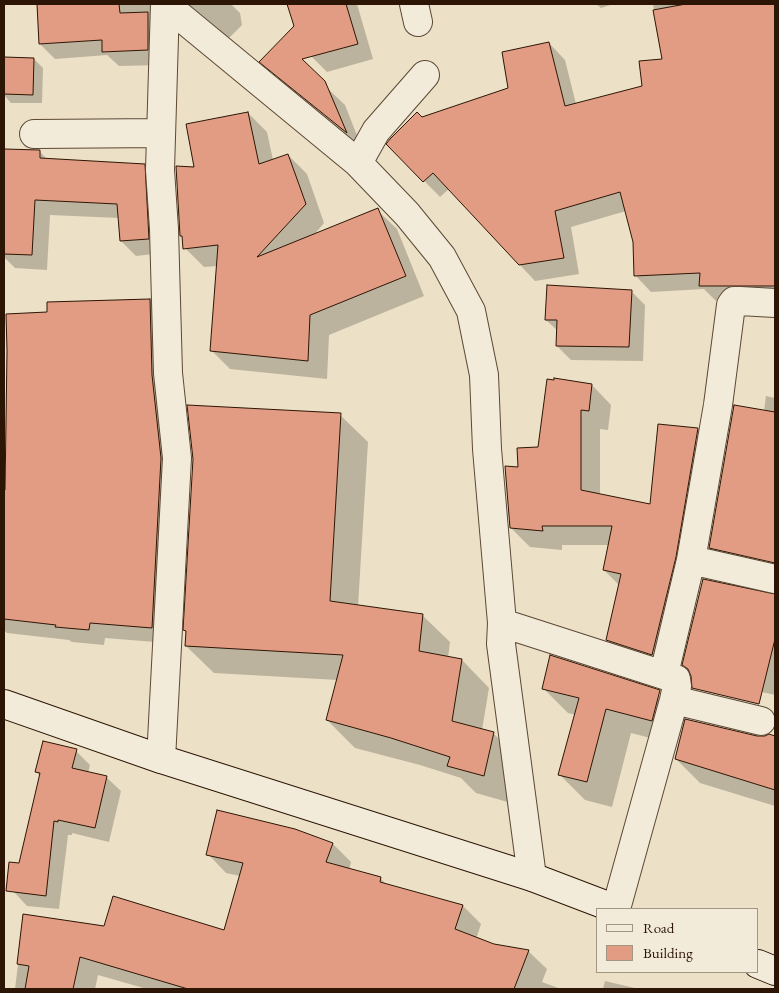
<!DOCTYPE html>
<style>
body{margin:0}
#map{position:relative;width:779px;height:993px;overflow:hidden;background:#ece0c6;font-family:"EB Garamond",serif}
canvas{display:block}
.frame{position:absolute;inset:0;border:5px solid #2c1504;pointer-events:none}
.legend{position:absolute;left:596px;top:908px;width:162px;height:65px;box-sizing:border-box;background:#f3ebda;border:1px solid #a39584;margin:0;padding:6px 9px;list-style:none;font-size:15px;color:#2c1504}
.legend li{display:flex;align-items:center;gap:10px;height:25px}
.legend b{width:25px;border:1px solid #a39584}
</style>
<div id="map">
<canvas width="779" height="993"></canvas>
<div class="frame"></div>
<ul class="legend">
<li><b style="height:6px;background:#f3ebda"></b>Road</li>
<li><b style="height:14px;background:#e29c83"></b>Building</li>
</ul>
</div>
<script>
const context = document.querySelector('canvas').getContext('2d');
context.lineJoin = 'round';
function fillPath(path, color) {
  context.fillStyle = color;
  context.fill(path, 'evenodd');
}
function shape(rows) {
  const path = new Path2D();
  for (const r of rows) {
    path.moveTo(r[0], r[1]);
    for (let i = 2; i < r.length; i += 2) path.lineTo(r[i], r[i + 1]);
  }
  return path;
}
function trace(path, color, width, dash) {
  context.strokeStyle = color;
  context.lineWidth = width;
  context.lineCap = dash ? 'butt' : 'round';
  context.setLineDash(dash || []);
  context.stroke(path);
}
fillPath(shape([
 [37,4,162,4,162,65,119,66,107,55,55,59,40,44],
 [183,4,231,4,240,13,242,25,229,38,191,6],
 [298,4,357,4,373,59,327,72,311,56],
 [596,4,613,4,601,8],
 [653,4,775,4,775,301,717,302,704,289,651,292,635,275,634,241,626,211,571,227,579,274,535,281,449,189,440,197,388,144,422,119,510,89,549,43,565,60,576,104,643,87,663,60],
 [4,59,34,59,43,68,42,103,11,103,4,95],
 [261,61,326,87,345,105,362,148,279,79],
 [248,113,267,132,273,160,288,155,307,174,324,223,313,236,377,210,397,229,424,296,329,335,327,379,230,369,211,350,217,266,204,267,185,248,184,238,181,235,196,169],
 [4,150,39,151,48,160,144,166,159,181,163,253,136,256,121,241,119,218,50,215,47,270,15,268,4,257],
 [631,291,645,305,643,361,571,360,557,346,558,331,546,320],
 [150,300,165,316,168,643,105,638,104,645,72,642,69,640,7,633,4,630,4,491,6,491,48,313],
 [592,385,611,405,608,430,600,429,600,495,651,506,698,429,717,449,672,674,627,659,607,640,619,585,604,570,610,545,562,545,562,550,530,547,511,528,519,468,540,449],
 [766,396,775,398,775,575,726,564,710,548,764,411],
 [340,415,368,442,358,606,422,615,450,642,448,658,462,660,489,688,482,730,493,733,521,761,511,803,476,793,461,778,420,765,355,748,327,720,338,680,214,673,186,646,187,632,185,630],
 [775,595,775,695,700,678,772,596],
 [543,688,648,688,674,713,666,742,631,733,612,807,585,800,560,775,576,715,568,713],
 [768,735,775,737,775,806,700,783,676,759],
 [76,751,90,765,88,773,106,777,121,791,109,842,72,833,72,835,68,835,59,909,27,906,13,891,40,776,36,772],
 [298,831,333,844,351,862,349,870,380,878,387,885,463,906,481,924,476,939,494,945,528,951,547,969,542,982,561,989,147,989,98,975,95,989,15,989,24,915,105,927,225,932,240,876,226,873,208,854],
 [605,981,639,989,603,989]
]), '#0003');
const building = shape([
 [37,4,119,4,120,13,148,12,148,50,102,52,102,40,39,44,37,4],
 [287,4,346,4,358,44,302,59,325,81,347,133,259,62,294,26,287,4],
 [686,4,775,4,775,286,699,286,700,273,634,276,633,242,620,192,555,211,564,258,519,265,433,173,423,182,386,144,391,138,417,112,422,117,508,88,502,52,549,42,565,106,642,86,639,61,662,59,653,10,686,4],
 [4,57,34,58,33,95,4,94,4,57],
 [248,112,259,164,288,154,306,204,257,257,378,208,406,276,310,315,308,361,210,351,218,245,183,249,182,236,180,236,176,166,194,167,186,124,248,112],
 [4,149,40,150,40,158,145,164,149,239,120,241,117,204,35,200,32,255,4,254,4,149],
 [547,285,632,290,629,347,556,346,557,320,545,320,547,285],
 [150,299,152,375,161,458,152,628,90,623,89,630,55,627,56,625,4,619,4,489,5,490,7,351,6,314,47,312,47,302,150,299],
 [554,378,592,384,589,411,581,410,581,490,650,504,658,424,698,428,676,557,652,655,606,640,621,574,603,570,612,526,542,526,543,531,510,528,505,466,518,467,517,448,538,447,547,379,554,380,554,378],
 [187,405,341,413,330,601,423,614,419,651,462,659,452,721,494,732,484,776,447,766,450,757,391,738,326,720,343,655,185,646,186,631,183,630,193,459,187,405],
 [734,405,775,412,775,563,709,548,734,405],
 [703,579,775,594,775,639,759,704,692,688,691,676,688,669,682,665,703,579],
 [550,655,660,690,652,721,606,709,587,782,558,775,579,698,542,689,550,655],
 [685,719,757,736,765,736,769,734,775,736,775,790,675,759,685,719],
 [43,741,77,749,72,768,107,776,95,828,58,820,58,822,54,821,46,896,6,891,9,862,19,863,40,773,35,772,43,741],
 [217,810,295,829,333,843,326,862,381,877,380,882,463,905,455,929,494,944,529,950,514,989,188,989,80,957,73,989,25,989,29,966,17,964,23,914,104,926,113,896,224,930,243,863,206,855,217,810]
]);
fillPath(building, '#e29c83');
trace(building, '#2c1504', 1);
const street = shape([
 [165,4,358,163,407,214,442,257,471,311,484,375,487,449,502,623,501,644,532,877],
 [414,4,418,22],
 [34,134,161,133],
 [358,163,376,131,425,75],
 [691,560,775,579],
 [502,623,676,679,677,686,674,700,761,721],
 [664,674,691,560,718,405,731,305,734,301,740,301,775,303],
 [161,759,177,458,168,373,164,229,160,170,165,4],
 [616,909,674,700]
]);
const secondary = shape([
 [4,704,161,759,532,877,616,909],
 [758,964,775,971]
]);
trace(street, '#5c4834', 30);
trace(secondary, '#2c1504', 30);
trace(street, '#f3ebda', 28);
trace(secondary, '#f3ebda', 28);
</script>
